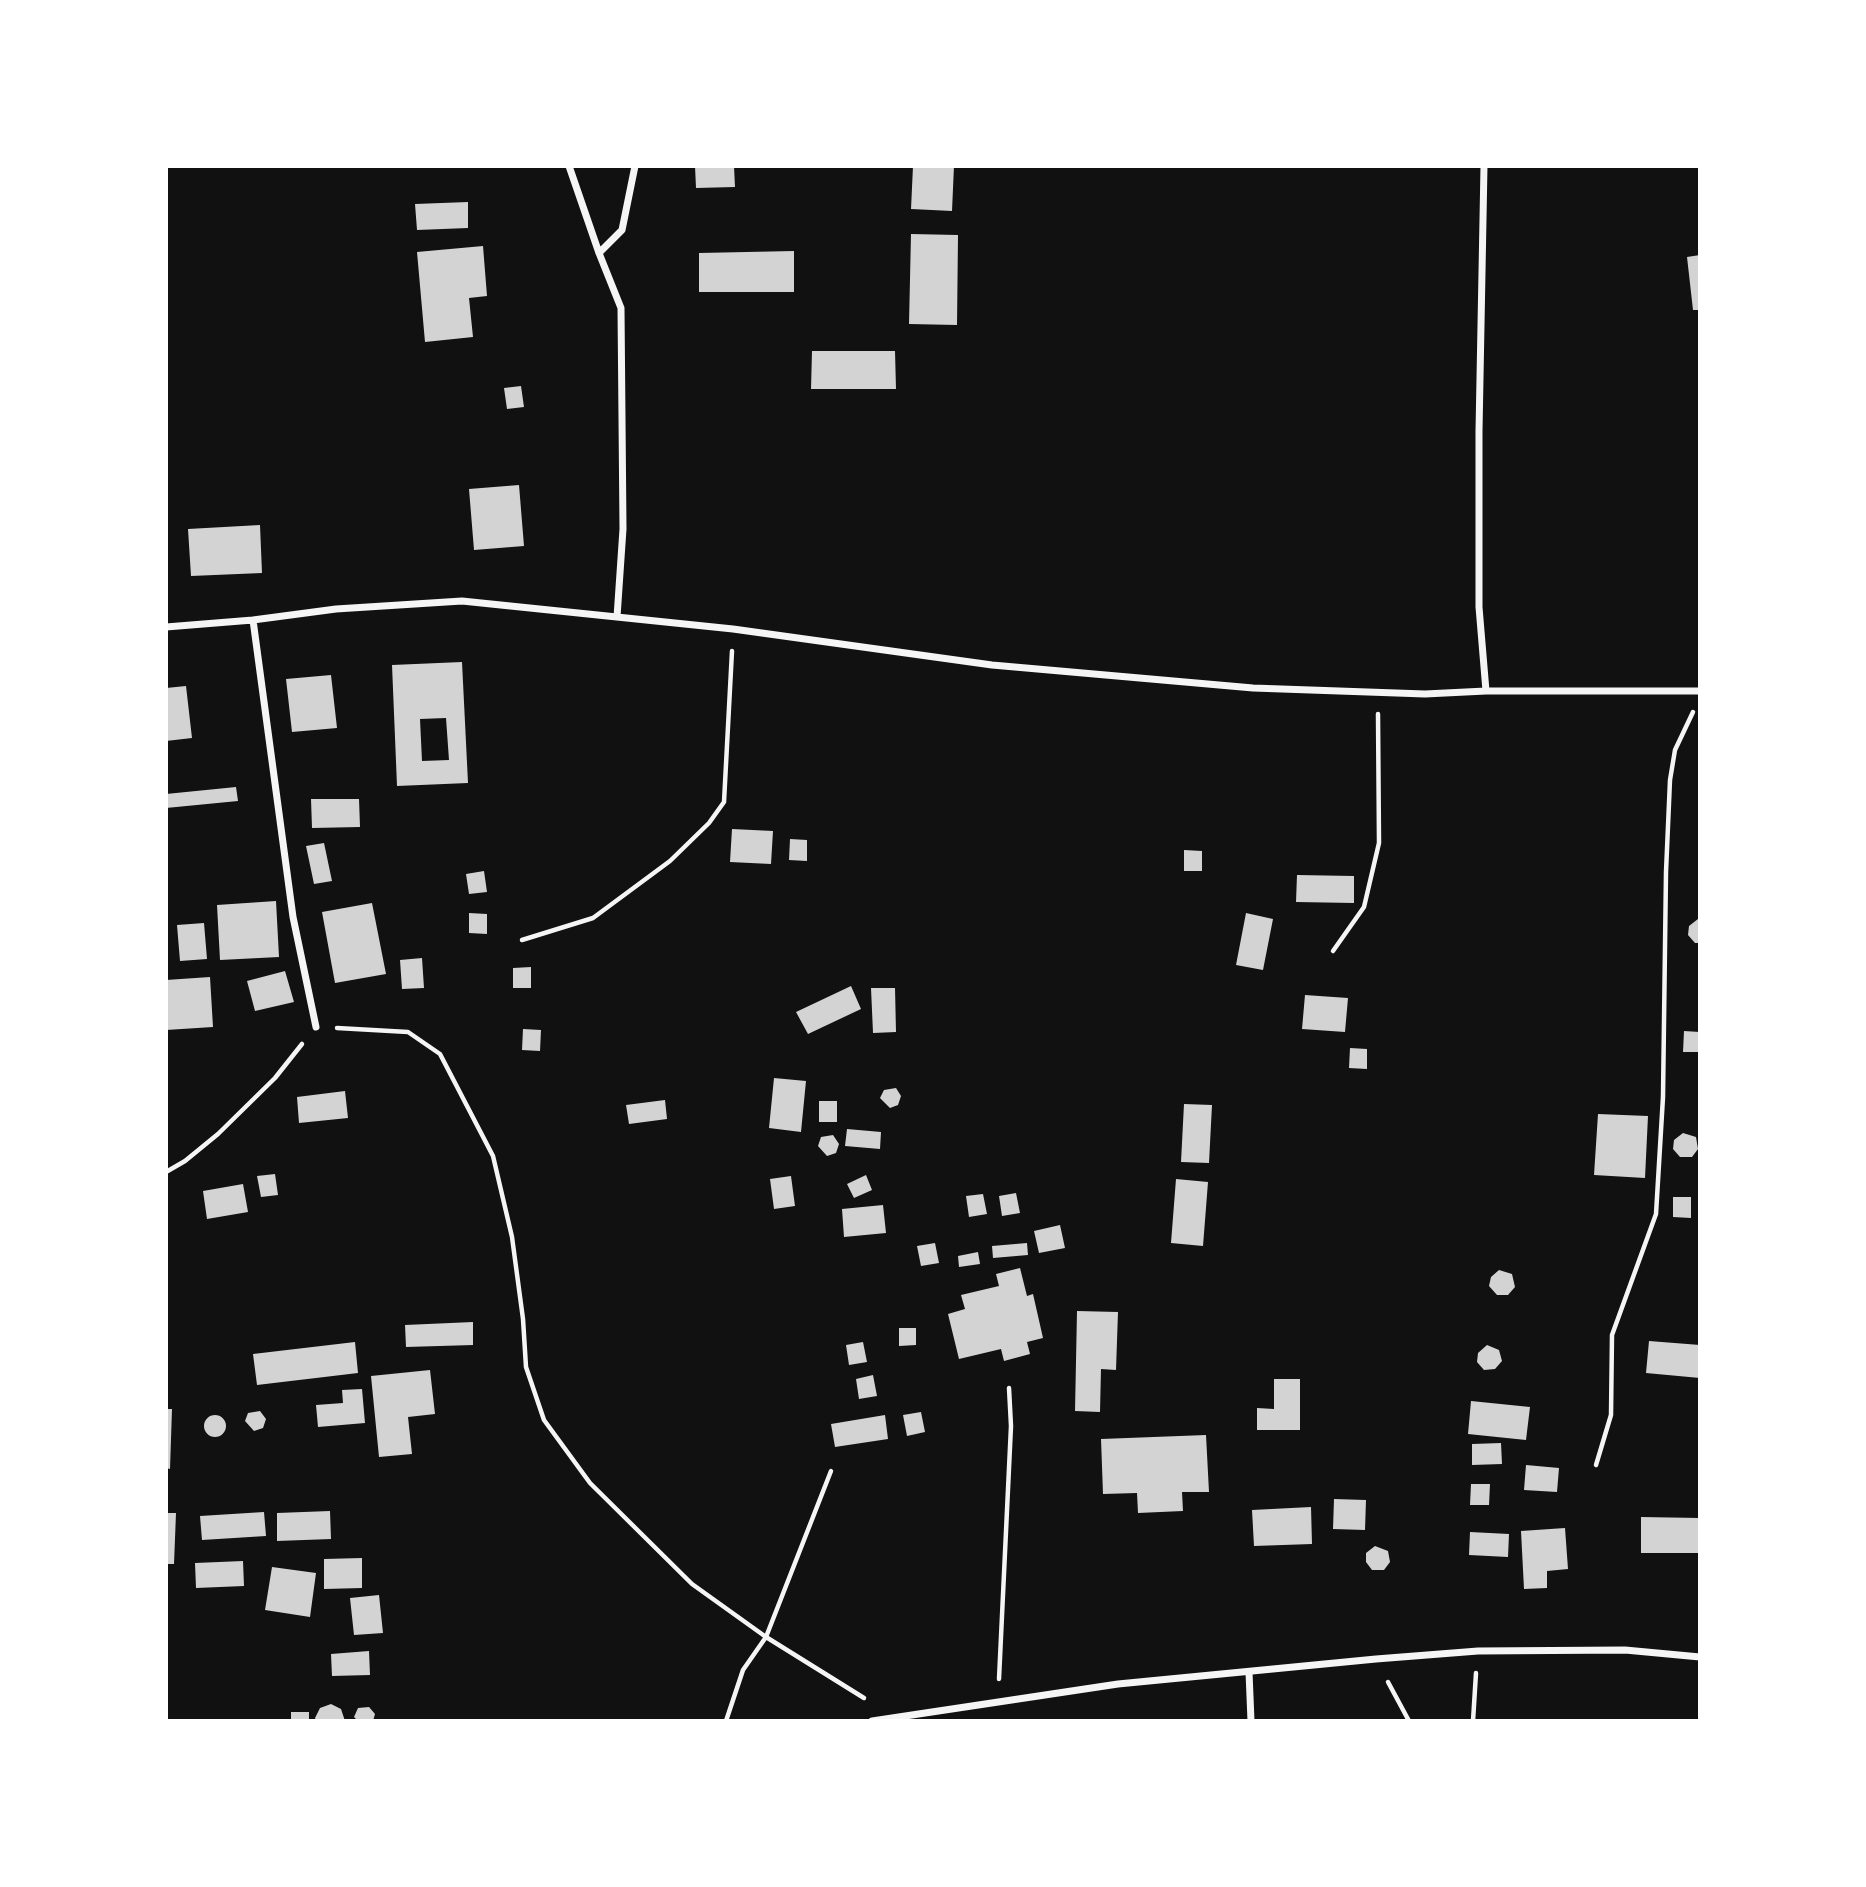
<!DOCTYPE html>
<style>
body{margin:0}
#map{position:relative;width:1866px;height:1887px;overflow:hidden;background:#111;font-family:"Crimson Pro",serif}
canvas{display:block}
.frame{position:absolute;inset:0;border:168px solid #fff;pointer-events:none}
</style>
<div id="map">
<canvas width="1866" height="1887"></canvas>
<div class="frame"></div>
</div>
<script>
const context = document.querySelector('canvas').getContext('2d');
context.lineJoin = 'round';
function fillPath(path, color) {
  context.fillStyle = color;
  context.fill(path, 'evenodd');
}
function shape(rows) {
  const path = new Path2D();
  for (const r of rows) {
    if (r.length === 3) {
      path.moveTo(r[0] + r[2], r[1]);
      path.arc(r[0], r[1], r[2], 0, 2 * Math.PI);
      continue;
    }
    path.moveTo(r[0], r[1]);
    for (let i = 2; i < r.length; i += 2) path.lineTo(r[i], r[i + 1]);
  }
  return path;
}
function trace(path, color, width, dash) {
  context.strokeStyle = color;
  context.lineWidth = width;
  context.lineCap = dash ? 'butt' : 'round';
  context.setLineDash(dash || []);
  context.stroke(path);
}
fillPath(shape([
 [695,166,734,166,735,187,696,188],
 [913,166,954,166,952,211,911,209],
 [468,202,468,228,417,230,415,204],
 [911,234,958,235,957,325,909,324],
 [483,246,487,296,469,298,473,337,425,342,417,252],
 [794,251,794,292,699,292,699,253],
 [1700,255,1700,310,1693,310,1687,257],
 [812,351,895,351,896,389,811,389],
 [521,386,524,407,507,409,504,388],
 [519,485,524,546,474,550,469,489],
 [260,525,262,573,191,576,188,529],
 [462,662,468,783,397,786,392,665],
 [446,718,449,760,422,761,420,719],
 [331,675,337,728,292,732,286,679],
 [186,686,192,738,166,741,166,688],
 [236,787,238,801,166,808,166,794],
 [311,799,359,799,360,827,312,828],
 [732,829,773,831,771,864,730,862],
 [790,839,807,840,807,861,789,860],
 [324,843,332,881,314,884,306,846],
 [1184,850,1202,851,1202,871,1184,871],
 [484,871,487,892,469,894,466,874],
 [1297,875,1354,876,1354,903,1296,902],
 [276,901,279,957,220,960,217,905],
 [372,903,386,974,335,983,322,912],
 [469,913,487,914,487,934,469,933],
 [1246,913,1273,919,1263,970,1236,965],
 [1698,919,1700,920,1700,943,1695,943,1688,935,1689,926],
 [204,923,207,959,180,961,177,925],
 [422,958,424,988,402,989,400,960],
 [531,967,531,988,513,988,513,968],
 [285,971,294,1002,255,1011,247,981],
 [210,977,213,1027,166,1030,166,980],
 [851,986,861,1009,808,1034,796,1012],
 [871,988,895,988,896,1032,873,1033],
 [1305,995,1348,998,1345,1032,1302,1029],
 [523,1029,541,1030,540,1051,522,1050],
 [1684,1031,1700,1032,1700,1052,1683,1052],
 [1350,1048,1367,1049,1367,1069,1349,1068],
 [774,1078,806,1081,801,1132,769,1128],
 [896,1088,901,1096,898,1105,890,1108,880,1098,884,1090],
 [345,1091,348,1118,299,1123,297,1097],
 [665,1100,667,1119,629,1124,626,1105],
 [819,1101,837,1101,837,1122,819,1122],
 [1184,1104,1212,1105,1209,1163,1181,1162],
 [1598,1114,1648,1116,1645,1178,1594,1175],
 [847,1129,881,1132,880,1149,845,1146],
 [1683,1133,1696,1137,1698,1149,1692,1157,1680,1157,1673,1149,1674,1140],
 [833,1135,839,1144,836,1153,827,1156,818,1146,821,1137],
 [275,1174,278,1195,261,1197,257,1176],
 [866,1175,872,1190,854,1198,847,1184],
 [791,1176,795,1206,774,1209,770,1179],
 [1176,1179,1208,1182,1203,1246,1171,1243],
 [243,1184,248,1212,207,1219,203,1191],
 [1016,1193,1020,1213,1002,1216,999,1196],
 [983,1194,987,1214,969,1217,966,1196],
 [1673,1197,1691,1197,1691,1218,1673,1217],
 [883,1205,886,1233,844,1237,842,1209],
 [1060,1225,1065,1248,1039,1253,1034,1231],
 [935,1243,939,1263,921,1266,917,1246],
 [1027,1243,1028,1255,993,1258,992,1246],
 [978,1252,980,1264,959,1267,958,1256],
 [1020,1268,1027,1296,1033,1294,1043,1338,1027,1342,1030,1354,1004,1361,1001,1349,959,1359,948,1314,965,1309,961,1295,999,1286,996,1274],
 [1499,1270,1512,1274,1515,1287,1508,1295,1497,1295,1489,1286,1491,1277],
 [1077,1311,1118,1312,1116,1370,1101,1369,1100,1412,1075,1411],
 [473,1322,473,1345,406,1347,405,1325],
 [899,1328,916,1328,916,1345,899,1346],
 [1649,1341,1700,1345,1700,1378,1646,1373],
 [355,1342,358,1373,257,1385,253,1354],
 [863,1342,867,1362,849,1365,846,1345],
 [1487,1345,1499,1350,1502,1361,1495,1369,1484,1370,1477,1362,1478,1353],
 [430,1370,435,1414,408,1417,412,1454,379,1457,371,1376],
 [873,1375,877,1396,859,1399,856,1379],
 [1274,1379,1300,1379,1300,1430,1257,1430,1257,1408,1274,1409],
 [362,1389,365,1423,318,1427,316,1405,343,1403,342,1390],
 [1471,1401,1530,1407,1526,1440,1468,1434],
 [166,1409,172,1409,170,1469,166,1468],
 [260,1411,266,1419,263,1428,254,1431,245,1421,248,1413],
 [921,1412,925,1432,907,1436,903,1415],
 [885,1415,888,1439,835,1447,831,1424],
 [215,1426,11],
 [1206,1435,1209,1492,1182,1492,1183,1511,1138,1513,1137,1493,1103,1494,1101,1439],
 [1501,1443,1502,1464,1472,1465,1472,1444],
 [1526,1465,1559,1468,1557,1492,1524,1490],
 [1471,1484,1490,1484,1489,1505,1470,1505],
 [1334,1499,1366,1500,1365,1530,1333,1529],
 [1311,1507,1312,1544,1254,1546,1252,1510],
 [330,1511,331,1539,277,1541,277,1513],
 [264,1512,266,1536,202,1540,200,1516],
 [166,1513,176,1513,174,1564,166,1564],
 [1641,1517,1700,1518,1700,1553,1641,1553],
 [1565,1528,1568,1569,1547,1571,1547,1588,1524,1589,1521,1531],
 [1470,1532,1509,1534,1508,1557,1469,1555],
 [1375,1546,1388,1551,1390,1562,1384,1570,1372,1570,1366,1562,1366,1553],
 [362,1558,362,1588,324,1589,324,1559],
 [243,1561,244,1586,196,1588,195,1563],
 [272,1567,316,1573,310,1617,265,1610],
 [379,1595,383,1633,354,1635,350,1598],
 [369,1651,370,1675,332,1676,331,1654],
 [331,1704,341,1709,345,1721,316,1721,315,1718,320,1708],
 [369,1707,375,1714,373,1721,358,1721,354,1717,358,1708],
 [291,1712,309,1712,309,1721,291,1721]
]), '#d3d3d3');
trace(shape([
 [522,940,593,918,670,861,709,823,724,802,732,651],
 [1333,951,1364,907,1379,843,1378,714],
 [337,1028,408,1032,440,1054,493,1156,512,1237,523,1319,526,1367,544,1420,590,1483,692,1584,766,1637,864,1698],
 [166,1172,185,1161,218,1134,275,1078,302,1044],
 [1596,1465,1611,1415,1612,1335,1656,1214,1663,1097,1666,872,1670,780,1675,750,1693,712],
 [999,1679,1011,1426,1009,1388],
 [1388,1682,1409,1721],
 [726,1721,743,1670,766,1637,831,1471],
 [1473,1721,1476,1673]
]), '#f5f5f5', 4.5);
trace(shape([
 [569,166,599,253,621,308,623,529,617,617],
 [1484,166,1479,431,1479,607,1486,691],
 [599,253,622,230,635,166],
 [253,620,293,917,316,1027],
 [166,627,253,620,336,609,462,601,733,629,992,665,1253,688,1425,694,1486,691,1700,691],
 [1249,1672,1251,1721],
 [872,1721,1118,1684,1376,1659,1478,1651,1625,1650,1700,1657]
]), '#f5f5f5', 7);
</script>
